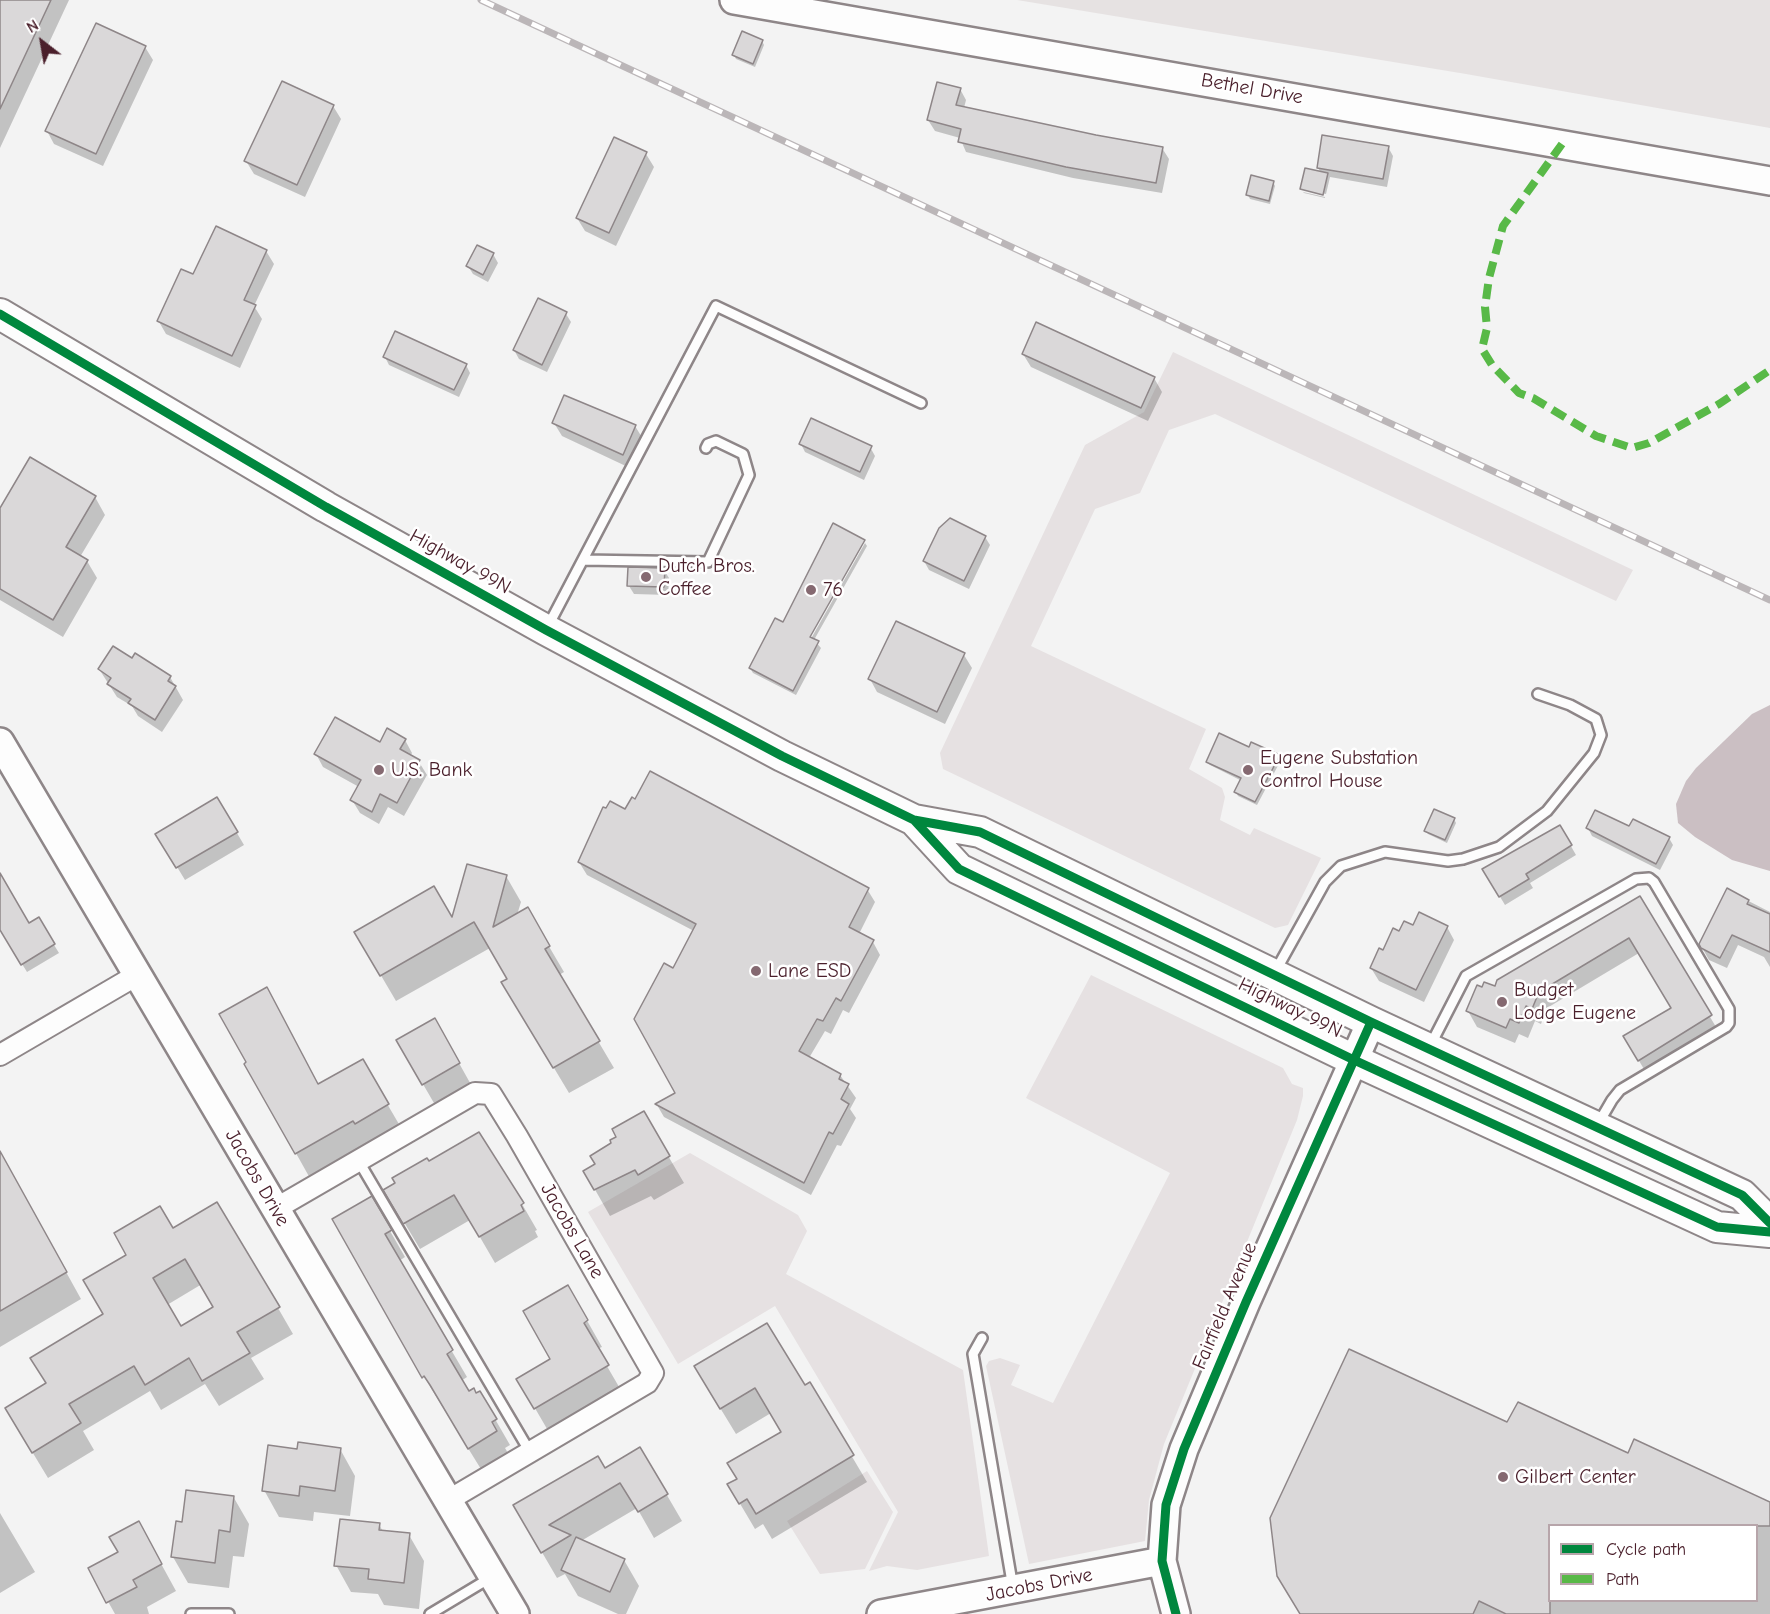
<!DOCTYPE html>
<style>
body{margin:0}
#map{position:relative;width:1770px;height:1614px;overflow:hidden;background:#f3f3f3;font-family:"Comic Neue",sans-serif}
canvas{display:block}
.legend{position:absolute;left:1548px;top:1524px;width:210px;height:78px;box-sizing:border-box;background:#fff;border:2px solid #b7a5aa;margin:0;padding:8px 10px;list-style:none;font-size:18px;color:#4a1f2b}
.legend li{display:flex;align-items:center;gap:12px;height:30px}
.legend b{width:30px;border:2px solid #b7a5aa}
.north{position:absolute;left:12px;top:12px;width:60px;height:60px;-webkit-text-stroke:4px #fff;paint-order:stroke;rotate:329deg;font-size:16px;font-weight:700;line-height:24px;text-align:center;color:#4a1f2b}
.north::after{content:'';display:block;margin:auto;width:21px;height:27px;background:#4a1f2b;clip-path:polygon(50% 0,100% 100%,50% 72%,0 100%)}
</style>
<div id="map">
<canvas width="1770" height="1614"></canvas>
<ul class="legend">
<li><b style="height:8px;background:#00873e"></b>Cycle path</li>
<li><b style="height:8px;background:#58b947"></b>Path</li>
</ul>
<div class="north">N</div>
</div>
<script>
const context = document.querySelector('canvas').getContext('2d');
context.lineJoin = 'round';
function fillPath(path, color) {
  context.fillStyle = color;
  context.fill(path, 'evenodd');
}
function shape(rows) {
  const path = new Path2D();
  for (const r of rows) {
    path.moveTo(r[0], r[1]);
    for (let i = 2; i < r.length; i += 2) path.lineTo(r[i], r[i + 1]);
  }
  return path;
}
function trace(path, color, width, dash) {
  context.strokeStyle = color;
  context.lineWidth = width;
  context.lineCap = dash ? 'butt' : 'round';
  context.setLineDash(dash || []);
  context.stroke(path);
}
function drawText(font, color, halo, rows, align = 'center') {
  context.font = font + ' "Comic Neue",sans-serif';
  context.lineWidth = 5;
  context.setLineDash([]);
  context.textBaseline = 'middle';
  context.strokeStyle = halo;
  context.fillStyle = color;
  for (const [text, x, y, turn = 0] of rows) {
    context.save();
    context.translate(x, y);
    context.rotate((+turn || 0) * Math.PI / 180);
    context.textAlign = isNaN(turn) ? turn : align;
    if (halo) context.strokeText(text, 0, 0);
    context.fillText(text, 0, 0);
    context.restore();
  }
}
fillPath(shape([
 [1017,0,1770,0,1770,128,1466,74]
]), '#e6e2e2');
fillPath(shape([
 [1173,352,1633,570,1616,601,1215,414,1169,430,1140,493,1095,509,1031,646,1206,729,1189,769,1222,788,1225,797,1220,820,1250,835,1254,828,1321,858,1288,925,1275,928,943,769,940,753,1085,445,1144,412],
 [1091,975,1283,1068,1292,1084,1303,1088,1303,1096,1297,1120,1164,1444,1149,1500,1145,1541,1029,1564,986,1366,989,1361,1000,1358,1020,1365,1011,1385,1053,1403,1170,1173,1026,1098],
 [690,1153,798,1215,807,1231,786,1274,963,1370,989,1556,917,1570,887,1566,869,1571,898,1512,775,1306,678,1364,588,1212],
 [867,1471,893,1512,865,1569,820,1574,787,1521]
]), '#e6e1e2');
fillPath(shape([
 [1770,705,1770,871,1732,860,1695,837,1678,823,1676,804,1686,781,1696,768,1752,714]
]), '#cbbfc3');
fillPath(shape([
 [0,0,69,0,0,148],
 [762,41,764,45,755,67,736,59,734,55],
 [145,47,153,60,103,166,54,144,47,131],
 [960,89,966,100,964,108,1095,137,1162,148,1169,159,1162,193,1073,178,966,152,960,138,935,131,928,120],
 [333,106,341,119,305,197,254,174,246,161],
 [1323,137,1388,147,1393,156,1387,187,1330,177,1326,194,1303,190,1307,170,1321,173,1318,168],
 [646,154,654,167,616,246,585,231,577,218],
 [1273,182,1275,186,1270,204,1250,199,1248,195],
 [1303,192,1325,197,1325,198,1304,193],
 [266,251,274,264,254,306,262,319,240,368,166,334,158,320,194,276],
 [493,254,498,263,488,282,473,274,468,266],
 [539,300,566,314,571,322,547,372,519,359,514,350],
 [1023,354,1154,378,1162,392,1148,421,1031,367],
 [385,357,466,365,470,373,459,397,389,365],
 [554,423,635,426,643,439,630,468,562,436],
 [801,444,870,447,875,456,864,480,805,452],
 [95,497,105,515,80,557,87,561,97,578,63,637,0,600,0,511],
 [834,525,864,542,805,643,808,644,865,543,867,546,814,640,821,648,796,695,753,673,750,668,776,620,783,624],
 [985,537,990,545,969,589,929,570,924,561],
 [664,570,669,578,668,595,634,594,629,586],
 [897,623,964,655,972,668,945,724,877,692,870,679],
 [136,655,170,677,183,700,162,732,138,716,132,706,117,697,99,669,133,660],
 [405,740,412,753,410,757,419,762,427,775,404,816,388,807,379,824,360,813,352,800,359,787,323,767,316,754],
 [1249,749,1278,756,1281,760,1257,805,1238,796,1236,792,1242,781,1210,765,1207,762],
 [217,799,244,845,185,880,157,834],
 [626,811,867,889,875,902,859,934,873,942,880,955,849,1013,843,1010,831,1034,825,1031,809,1058,840,1075,856,1098,850,1109,856,1118,841,1146,837,1145,811,1195,664,1117,657,1105,677,1093,674,970,694,931,587,875,579,862],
 [1454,819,1456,823,1447,843,1428,834,1426,831],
 [1560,827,1576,855,1530,883,1533,888,1505,905,1484,870],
 [1588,828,1630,828,1669,838,1673,845,1660,870,1592,836],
 [506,876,521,902,517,915,527,909,564,972,559,975,614,1068,569,1093,518,1008,509,979,490,948,396,1001,356,933,453,921],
 [1727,890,1770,912,1770,967,1764,957,1738,945,1727,968,1709,960,1700,944],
 [1639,898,1719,1032,1648,1076,1625,1037,1672,1008,1639,953,1547,1008,1541,1024,1535,1021,1528,1038,1519,1034,1515,1043,1477,1027,1468,1011,1495,988],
 [0,903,29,925,38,919,59,953,27,972,0,928],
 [1414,927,1447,927,1454,940,1424,1002,1379,981,1371,968,1400,933],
 [435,1020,474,1090,438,1110,398,1041],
 [362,1061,403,1131,311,1180,246,1064,319,1086],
 [643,1113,684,1183,654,1200,651,1196,610,1216,585,1172,597,1165],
 [0,1163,19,1187,81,1299,0,1347],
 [397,1183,522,1204,537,1230,535,1231,538,1237,495,1263,470,1220,420,1249,385,1190],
 [371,1198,405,1257,399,1261,467,1377,461,1381,468,1393,476,1395,480,1393,510,1445,505,1448,511,1458,484,1474,416,1364],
 [173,1230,278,1308,293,1334,251,1358,264,1379,219,1406,205,1384,161,1410,150,1391,83,1431,94,1450,48,1478,22,1435,47,1384],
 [202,1284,215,1307,181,1328,167,1305],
 [568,1287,602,1347,597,1349,622,1392,550,1434,518,1379,552,1359],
 [767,1325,804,1387,809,1384,867,1482,772,1539,763,1524,755,1529,729,1485,739,1480,783,1432,771,1413,736,1434,711,1393],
 [1508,1424,1629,1455,1770,1503,1770,1614,1301,1614],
 [1550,1526,1756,1526,1756,1600,1550,1600],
 [340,1449,355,1476,350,1516,314,1512,313,1521,279,1517,264,1490,298,1450],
 [640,1449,682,1521,654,1538,637,1508,581,1541,624,1560,639,1586,626,1614,618,1614,578,1596,565,1574,557,1578,515,1506,604,1471],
 [234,1498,249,1524,244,1557,233,1556,229,1588,188,1583,173,1557,183,1523],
 [0,1513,35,1572,0,1593],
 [379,1524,383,1532,409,1535,424,1561,419,1609,384,1605,378,1594,351,1592,336,1565],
 [153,1549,176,1591,147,1607,149,1614,115,1614,90,1569]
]), '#0003');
const building = shape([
 [0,0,51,0,0,109,0,0],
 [96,23,146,46,96,154,45,131,96,23],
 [742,31,763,40,753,64,732,55,742,31],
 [282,81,334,105,297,185,244,161,282,81],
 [937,82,961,88,956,105,1096,135,1163,147,1156,183,1066,167,958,142,961,129,927,120,937,82],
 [1322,135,1389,146,1383,179,1317,168,1322,135],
 [614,137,647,152,609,233,576,218,614,137],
 [1305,168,1328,173,1323,195,1300,189,1305,168],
 [1251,175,1274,181,1269,201,1246,195,1251,175],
 [216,226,267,250,244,300,256,305,232,356,157,321,181,269,193,274,216,226],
 [477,245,494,253,483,275,466,266,477,245],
 [538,298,567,312,542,365,513,350,538,298],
 [1036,322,1155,377,1141,408,1022,354,1036,322],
 [395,331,467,364,454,390,383,357,395,331],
 [564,395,636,425,623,455,552,423,564,395],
 [811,418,872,446,860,472,799,444,811,418],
 [30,457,96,496,66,547,88,560,53,620,0,589,0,508,30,457],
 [950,518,986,536,964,581,923,561,939,528,950,518],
 [833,523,865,540,810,637,819,641,793,691,749,668,775,618,783,622,833,523],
 [628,567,665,568,664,587,627,586,628,567],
 [896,621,965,653,937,712,868,679,896,621],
 [113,646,132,658,135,653,171,676,168,681,176,686,155,720,128,703,131,699,107,684,111,678,98,669,113,646],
 [335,717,380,742,387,728,406,739,400,749,420,760,397,803,380,794,372,812,350,800,361,780,314,754,335,717],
 [1219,733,1249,747,1251,742,1280,755,1255,802,1234,792,1241,778,1206,762,1219,733],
 [650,771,869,888,849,927,874,940,841,1001,836,998,823,1021,817,1019,799,1051,841,1074,839,1079,849,1084,841,1099,849,1104,833,1134,829,1132,804,1183,655,1104,675,1093,634,1019,664,963,673,968,696,924,578,862,603,807,606,808,610,801,625,809,632,797,635,799,650,771],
 [217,797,238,832,176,868,155,834,217,797],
 [1434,809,1455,818,1445,840,1424,831,1434,809],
 [1595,810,1629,826,1633,819,1670,837,1656,864,1586,828,1595,810],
 [1560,825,1572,845,1526,874,1529,879,1499,897,1482,869,1560,825],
 [467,864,507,875,493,927,528,907,550,946,545,949,600,1041,553,1068,501,982,507,979,474,922,380,976,354,932,434,886,452,917,467,864],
 [0,873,29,923,39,917,55,944,21,965,0,930,0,873],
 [1727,888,1749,900,1747,904,1770,914,1770,952,1732,935,1720,958,1701,948,1699,944,1727,888],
 [1640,896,1712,1015,1638,1061,1623,1036,1671,1008,1629,938,1539,992,1532,1009,1526,1006,1519,1023,1510,1019,1506,1028,1466,1011,1477,985,1482,987,1484,982,1495,986,1497,980,1640,896],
 [1419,912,1448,926,1416,990,1370,968,1379,948,1383,950,1393,928,1399,931,1404,921,1413,925,1419,912],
 [267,987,318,1084,363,1059,389,1104,355,1124,353,1121,295,1154,244,1064,246,1062,219,1014,267,987],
 [435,1018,460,1063,422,1085,396,1040,435,1018],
 [644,1111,670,1156,638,1175,635,1170,594,1190,583,1171,595,1164,590,1156,611,1143,610,1140,616,1137,612,1129,644,1111],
 [479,1132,524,1203,521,1205,524,1211,479,1237,454,1195,403,1224,383,1190,395,1183,392,1178,427,1158,429,1161,479,1132],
 [0,1151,67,1272,0,1311,0,1151],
 [372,1196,392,1230,385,1234,453,1350,447,1354,469,1391,474,1388,476,1393,480,1391,497,1419,492,1422,497,1431,468,1449,430,1385,424,1376,422,1378,332,1219,372,1196],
 [217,1202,280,1307,237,1332,250,1353,202,1381,189,1358,145,1385,134,1366,69,1404,81,1423,32,1453,5,1408,46,1383,30,1358,103,1314,83,1280,126,1255,114,1233,160,1206,173,1228,217,1202],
 [185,1259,213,1307,181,1326,153,1278,185,1259],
 [568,1285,588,1320,584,1323,609,1365,534,1409,516,1379,550,1359,523,1311,568,1285],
 [767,1323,805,1385,810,1382,854,1455,756,1514,747,1499,739,1504,727,1484,737,1479,727,1463,781,1432,755,1388,720,1409,694,1366,767,1323],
 [1349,1349,1507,1422,1518,1402,1628,1453,1634,1439,1770,1502,1770,1526,1550,1526,1550,1614,1506,1614,1479,1601,1473,1614,1300,1614,1277,1576,1270,1518,1349,1349],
 [298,1442,341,1448,335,1491,300,1486,299,1496,262,1491,268,1445,297,1449,298,1442],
 [640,1447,668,1494,638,1512,620,1483,549,1525,571,1535,541,1553,513,1505,598,1456,605,1468,640,1447],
 [186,1490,234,1496,230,1532,219,1530,215,1563,171,1557,176,1521,182,1522,186,1490],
 [340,1519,380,1523,379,1530,410,1533,404,1583,368,1579,369,1569,334,1566,340,1519],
 [139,1521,162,1564,133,1580,137,1587,106,1603,88,1568,118,1552,109,1537,139,1521],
 [576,1537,625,1559,610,1592,561,1570,576,1537]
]);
fillPath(building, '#dad8d9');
trace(building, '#8e8688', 1.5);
const lane = shape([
 [583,560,708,562,749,475,743,454,716,441,708,444,706,448],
 [547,628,716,306,921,403],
 [1275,972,1325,882,1341,866,1385,852,1448,861,1463,859,1499,847,1547,811,1594,753,1601,735,1596,719,1570,705,1538,694],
 [1430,1046,1466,976,1636,879,1649,878,1654,882,1729,1009,1729,1023,1726,1027,1620,1090,1612,1100,1598,1124],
 [358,1160,530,1452],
 [982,1338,973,1354,1013,1588],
 [191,1614,229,1614],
 [430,1614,490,1578]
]);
const street = shape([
 [0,1055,137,975],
 [275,1209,475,1093,491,1094,517,1136,653,1373,647,1383,447,1501]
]);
const secondary = shape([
 [734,0,1770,181],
 [0,742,515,1614],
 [881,1614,1162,1561],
 [1176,1614,1162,1561,1166,1505,1184,1449,1246,1302,1371,1022]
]);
const primary = shape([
 [0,314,326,507,546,630,782,756,914,820,980,832,1371,1022,1742,1195,1770,1223],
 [914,820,959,869,1354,1060,1717,1227,1770,1232]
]);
trace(lane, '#8e8688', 14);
trace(street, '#8e8688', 24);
trace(secondary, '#8e8688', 32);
trace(primary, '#8e8688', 34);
trace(lane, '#fdfdfd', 9);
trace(street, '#fdfdfd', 20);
trace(secondary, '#fdfdfd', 27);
trace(primary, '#fdfdfd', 30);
const rail = shape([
 [481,0,1770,600]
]);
trace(rail, '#bbb6b8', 7);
trace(rail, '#fff', 4.5, [14]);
trace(shape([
 [1562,144,1503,226,1489,278,1485,307,1487,328,1482,349,1492,365,1519,393,1533,398,1596,436,1632,448,1649,443,1719,404,1770,370]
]), '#58b947', 8, [15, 8]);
trace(shape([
 [0,314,326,507,546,630,782,756,914,820,980,832,1371,1022,1742,1195,1770,1223],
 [914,820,959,869,1354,1060,1717,1227,1770,1232],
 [1176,1614,1162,1561,1166,1505,1184,1449,1246,1302,1371,1022]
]), '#00873e', 9);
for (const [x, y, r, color] of [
 [646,577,6,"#856971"],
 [811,590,6,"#856971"],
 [379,770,6,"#856971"],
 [1248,770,6,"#856971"],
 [756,971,6,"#856971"],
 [1502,1002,6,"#856971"],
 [1503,1477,6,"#856971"]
]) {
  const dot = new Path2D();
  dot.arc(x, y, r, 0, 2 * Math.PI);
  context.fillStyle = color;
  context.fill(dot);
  trace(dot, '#fff', 2);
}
drawText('20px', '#4a1f2b', '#fff', [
 ["Bethel Drive",1252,89,10],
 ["Highway 99N",460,562,29],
 ["Highway 99N",1290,1008,26],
 ["Jacobs Drive",257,1178,60],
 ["Jacobs Lane",572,1231,60],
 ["Fairfield Avenue",1225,1306,-67],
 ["Jacobs Drive",1039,1585,-11]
]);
drawText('20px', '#4a1f2b', '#fff', [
 ["Dutch Bros.",658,566],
 ["Coffee",658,589],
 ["76",823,590],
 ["Eugene Substation",1260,758],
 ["Control House",1260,781],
 ["U.S. Bank",391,770],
 ["Lane ESD",768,971],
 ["Budget",1514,990],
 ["Lodge Eugene",1514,1013],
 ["Gilbert Center",1515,1477]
], 'left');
</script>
